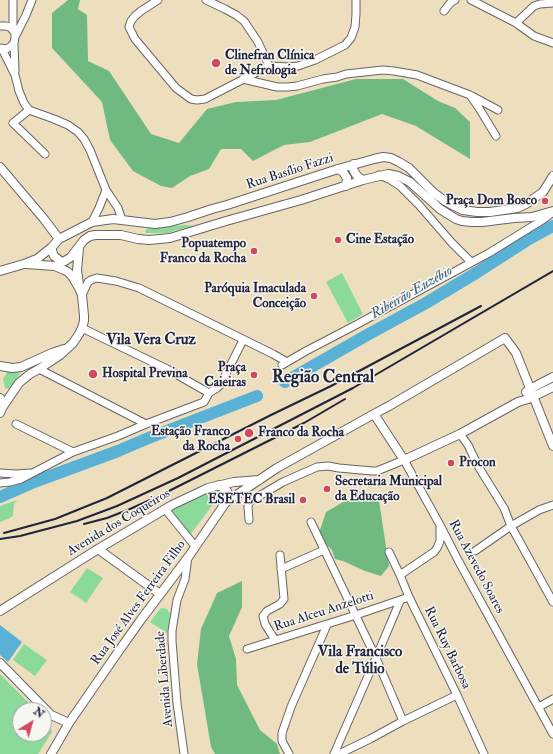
<!DOCTYPE html>
<meta charset="utf-8">
<style>
body{margin:0}
#map{position:relative;width:553px;height:754px;overflow:hidden;background:#eddfbd;font-family:"IM FELL Double Pica",serif}
canvas{display:block}
.north{position:absolute;left:12px;top:702px;width:40px;height:40px;box-sizing:border-box;background:#f6f6f2;border:1px solid #a1a1a9;border-radius:50%;rotate:37deg;font-size:11px;font-weight:700;line-height:16px;text-align:center;color:#22223b}
.north::after{content:'';display:block;margin:auto;width:14px;height:18px;background:#d1495b;clip-path:polygon(50% 0,100% 100%,50% 72%,0 100%)}
</style>
<div id="map">
<canvas width="553" height="754"></canvas>
<div class="north">N</div>
</div>
<script>
const context = document.querySelector('canvas').getContext('2d');
context.lineJoin = 'round';
function fillPath(path, color) {
  context.fillStyle = color;
  context.fill(path, 'evenodd');
}
function shape(rows) {
  const path = new Path2D();
  for (const r of rows) {
    path.moveTo(r[0], r[1]);
    for (let i = 2; i < r.length; i += 2) path.lineTo(r[i], r[i + 1]);
  }
  return path;
}
function trace(path, color, width, dash) {
  context.strokeStyle = color;
  context.lineWidth = width;
  context.lineCap = dash ? 'butt' : 'round';
  context.setLineDash(dash || []);
  context.stroke(path);
}
function drawText(font, color, halo, rows, align = 'center') {
  context.font = font + ' "IM FELL Double Pica",serif';
  context.lineWidth = 3;
  context.setLineDash([]);
  context.textBaseline = 'middle';
  context.strokeStyle = halo;
  context.fillStyle = color;
  for (const [text, x, y, turn = 0] of rows) {
    context.save();
    context.translate(x, y);
    context.rotate((+turn || 0) * Math.PI / 180);
    context.textAlign = isNaN(turn) ? turn : align;
    if (halo) context.strokeText(text, 0, 0);
    context.fillText(text, 0, 0);
    context.restore();
  }
}
fillPath(shape([
 [185,225,195,226,189,228,185,228,173,231,169,233,146,233,145,231,148,228],
 [342,273,363,314,348,323,326,282],
 [8,371,18,371,20,374,9,389,5,388,3,379],
 [212,490,218,490,220,492,220,495,190,535,168,509],
 [17,500,14,504,13,516,8,519,0,522,0,506],
 [87,568,103,578,86,603,70,592],
 [161,608,167,609,170,614,167,633,150,622,160,609],
 [24,644,47,660,35,676,13,660],
 [0,674,36,710,20,710,20,734,44,734,44,718,47,721,52,732,38,754,0,754]
]), '#8bda9a');
fillPath(shape([
 [68,0,80,0,78,9,87,15,88,61,109,71,151,134,179,143,207,109,236,102,276,100,356,79,403,79,438,101,455,108,470,122,470,159,416,126,382,114,310,142,284,145,253,161,241,149,221,149,209,169,190,176,172,188,161,186,133,171,110,140,102,102,52,48,52,13],
 [362,491,372,495,379,501,389,566,381,576,365,571,343,561,335,559,332,550,318,536,326,512],
 [242,581,242,607,229,636,236,659,237,685,260,730,277,744,280,754,215,754,211,747,197,664,201,629,217,593]
]), '#70ba82');
fillPath(shape([
 [0,625,22,642,8,662,0,655]
]), '#59b1d6');
trace(shape([
 [545,223,553,226]
]), '#59b1d6', 2);
trace(shape([
 [285,382,367,335,426,303,476,273,529,239,553,226],
 [0,497,34,482,118,451,146,439,257,396]
]), '#59b1d6', 12);
const minor = shape([
 [13,0,13,30],
 [158,0,141,11,135,16,131,21,129,27,135,39,176,88,191,99,197,100,205,99,269,66,289,67,298,66,315,60,345,45,351,38,355,27,356,14,356,0],
 [206,0,225,9,236,15,244,21,258,42,269,66],
 [471,0,516,23,534,36,553,43],
 [444,11,451,2,455,0],
 [516,23,534,6,540,4,553,3],
 [0,26,6,26,10,27,15,33,15,37,14,43,10,47,6,49,0,48],
 [15,37,26,15,32,0],
 [14,43,15,71],
 [2,49,15,75,19,91,24,103,29,110,54,119,68,125,78,132,84,139,90,150,106,190,118,208,122,220],
 [243,79,277,87,288,87,297,86,323,79,337,77,346,74,383,70,394,71,417,75,470,95,479,108,496,136],
 [472,96,498,110],
 [29,110,13,123,45,154],
 [379,175,389,179,400,186,419,205,452,243,471,262],
 [92,222,99,208,106,190],
 [82,295,88,282,91,280,97,278,116,281,139,288,273,354,287,362],
 [82,328,167,369,209,393],
 [282,365,306,351,352,327,489,253,544,219,553,212],
 [39,369,146,424],
 [209,393,217,388,221,384,243,340],
 [16,424,73,452],
 [460,434,468,445,478,466,504,508,511,526,553,602],
 [0,473,16,474,30,473],
 [0,483,10,482,21,479,73,452,118,436,146,424,204,402,209,393],
 [165,509,195,546],
 [249,520,248,507,249,502,283,482,317,467,328,466,339,468,372,471,377,471,404,460,440,525,458,560,553,734],
 [311,522,376,658,403,721],
 [475,551,511,526,539,510,553,505],
 [389,552,400,575,409,597,457,695,484,754],
 [281,569,324,550],
 [400,575,434,552,437,548,440,541,440,527],
 [275,640,265,624,263,616,267,611,280,604,284,599,280,555],
 [247,649,356,615,409,597],
 [539,707,553,699],
 [184,754,177,703,172,641,172,631,177,600,185,579,188,557],
 [289,754,282,741,282,733,291,707,327,625],
 [334,754,376,658,400,601],
 [339,754,370,739,403,721,457,695]
]);
const major = shape([
 [354,164,353,169,355,173,358,177,363,180],
 [0,167,44,219,59,239],
 [338,169,343,172,347,178,346,186],
 [52,247,52,251,54,256,59,260,61,262,65,261,71,257,84,240,90,236,95,235,121,235,138,239,149,240,170,238,226,221,301,200,363,180,388,174,398,176,410,182,440,209,456,219,462,221,472,222,482,222,514,218,532,217,553,211],
 [0,271,24,264,37,259,52,247,59,239,92,222,113,219,155,224,170,222,188,217,212,209,227,205,338,169,374,159,383,157,391,158,399,162,409,168,434,193,445,201,454,206,463,210,477,212,490,212,517,208,526,204,543,192,553,176],
 [79,285,77,270,79,248],
 [0,366,12,368,21,367,52,353,64,349],
 [526,392,530,389,553,377],
 [0,398,2,408],
 [0,413,2,408,19,383,30,374,39,369,60,355,73,343,79,334,82,328,84,321,84,316,82,295,79,288,72,276,68,272,64,270,55,266,26,264],
 [374,414,404,460,460,434,518,402,528,399,553,387],
 [219,485,227,491,230,499],
 [98,549,160,594],
 [0,611,98,549,172,505,208,488,234,482,259,480],
 [0,663,51,715,69,723],
 [51,754,69,723,116,655,140,621,189,556,226,502,277,468,374,414,389,406,505,338,516,353,553,446]
]);
trace(minor, '#696468', 9);
trace(major, '#696468', 10);
trace(minor, '#fff', 7);
trace(major, '#fff', 8);
trace(shape([
 [84,524,107,518,130,509,161,495,304,423,345,399],
 [4,533,55,519,107,498,271,415,331,386,481,306],
 [0,539,20,536,77,521,117,506,178,478,353,388,553,271]
]), '#22223b', 2);
for (const [x, y, r, color] of [
 [216,63,5,"#d1495b"],
 [545,201,4,"#d1495b"],
 [338,240,4,"#d1495b"],
 [254,251,4,"#d1495b"],
 [314,296,4,"#d1495b"],
 [93,374,5,"#d1495b"],
 [254,375,4,"#d1495b"],
 [249,433,5,"#d1495b"],
 [238,439,4,"#d1495b"],
 [451,463,4,"#d1495b"],
 [327,489,4,"#d1495b"],
 [303,500,4,"#d1495b"]
]) {
  const dot = new Path2D();
  dot.arc(x, y, r, 0, 2 * Math.PI);
  context.fillStyle = color;
  context.fill(dot);
  trace(dot, '#f6f6f2', 1.5);
}
drawText('bold 13px', '#22223b', '#f6f6f2', [
 ["Clinefran Clínica",225,56],
 ["de Nefrologia",225,71],
 ["Praça Dom Bosco",537,201,"right"],
 ["Cine Estação",346,240],
 ["Popuatempo",246,244,"right"],
 ["Franco da Rocha",246,259,"right"],
 ["Paróquia Imaculada",306,289,"right"],
 ["Conceição",306,304,"right"],
 ["Praça",246,368,"right"],
 ["Caieiras",246,383,"right"],
 ["Hospital Previna",102,374],
 ["Estação Franco",230,432,"right"],
 ["da Rocha",230,447,"right"],
 ["Franco da Rocha",258,433],
 ["Procon",459,463],
 ["Secretaria Municipal",335,482],
 ["da Educação",335,497],
 ["ESETEC Brasil",295,500,"right"]
], 'left');
drawText('13px', '#22223b', '#f6f6f2', [
 ["Rua Basílio Fazzi",290,172,-18],
 ["Avenida dos Coqueiros",119,523,-31],
 ["Rua Azevedo Soares",476,567,62],
 ["Rua José Alves Ferreira Filho",139,603,-54],
 ["Rua Alceu Anzelotti",324,612,-18],
 ["Rua Ruy Barbosa",447,648,64],
 ["Avenida Liberdade",165,679,-95]
]);
drawText('italic 14px', '#385b79', '#f6f6f2', [
 ["Ribeirão Euzébio",412,293,-30]
]);
drawText('bold 15px', '#22223b', '#f6f6f2', [
 ["Vila Vera Cruz",151,341],
 ["Vila Francisco",360,653],
 ["de Túlio",360,670]
]);
drawText('bold 17px', '#22223b', '#f6f6f2', [
 ["Região Central",323,378]
]);
</script>
